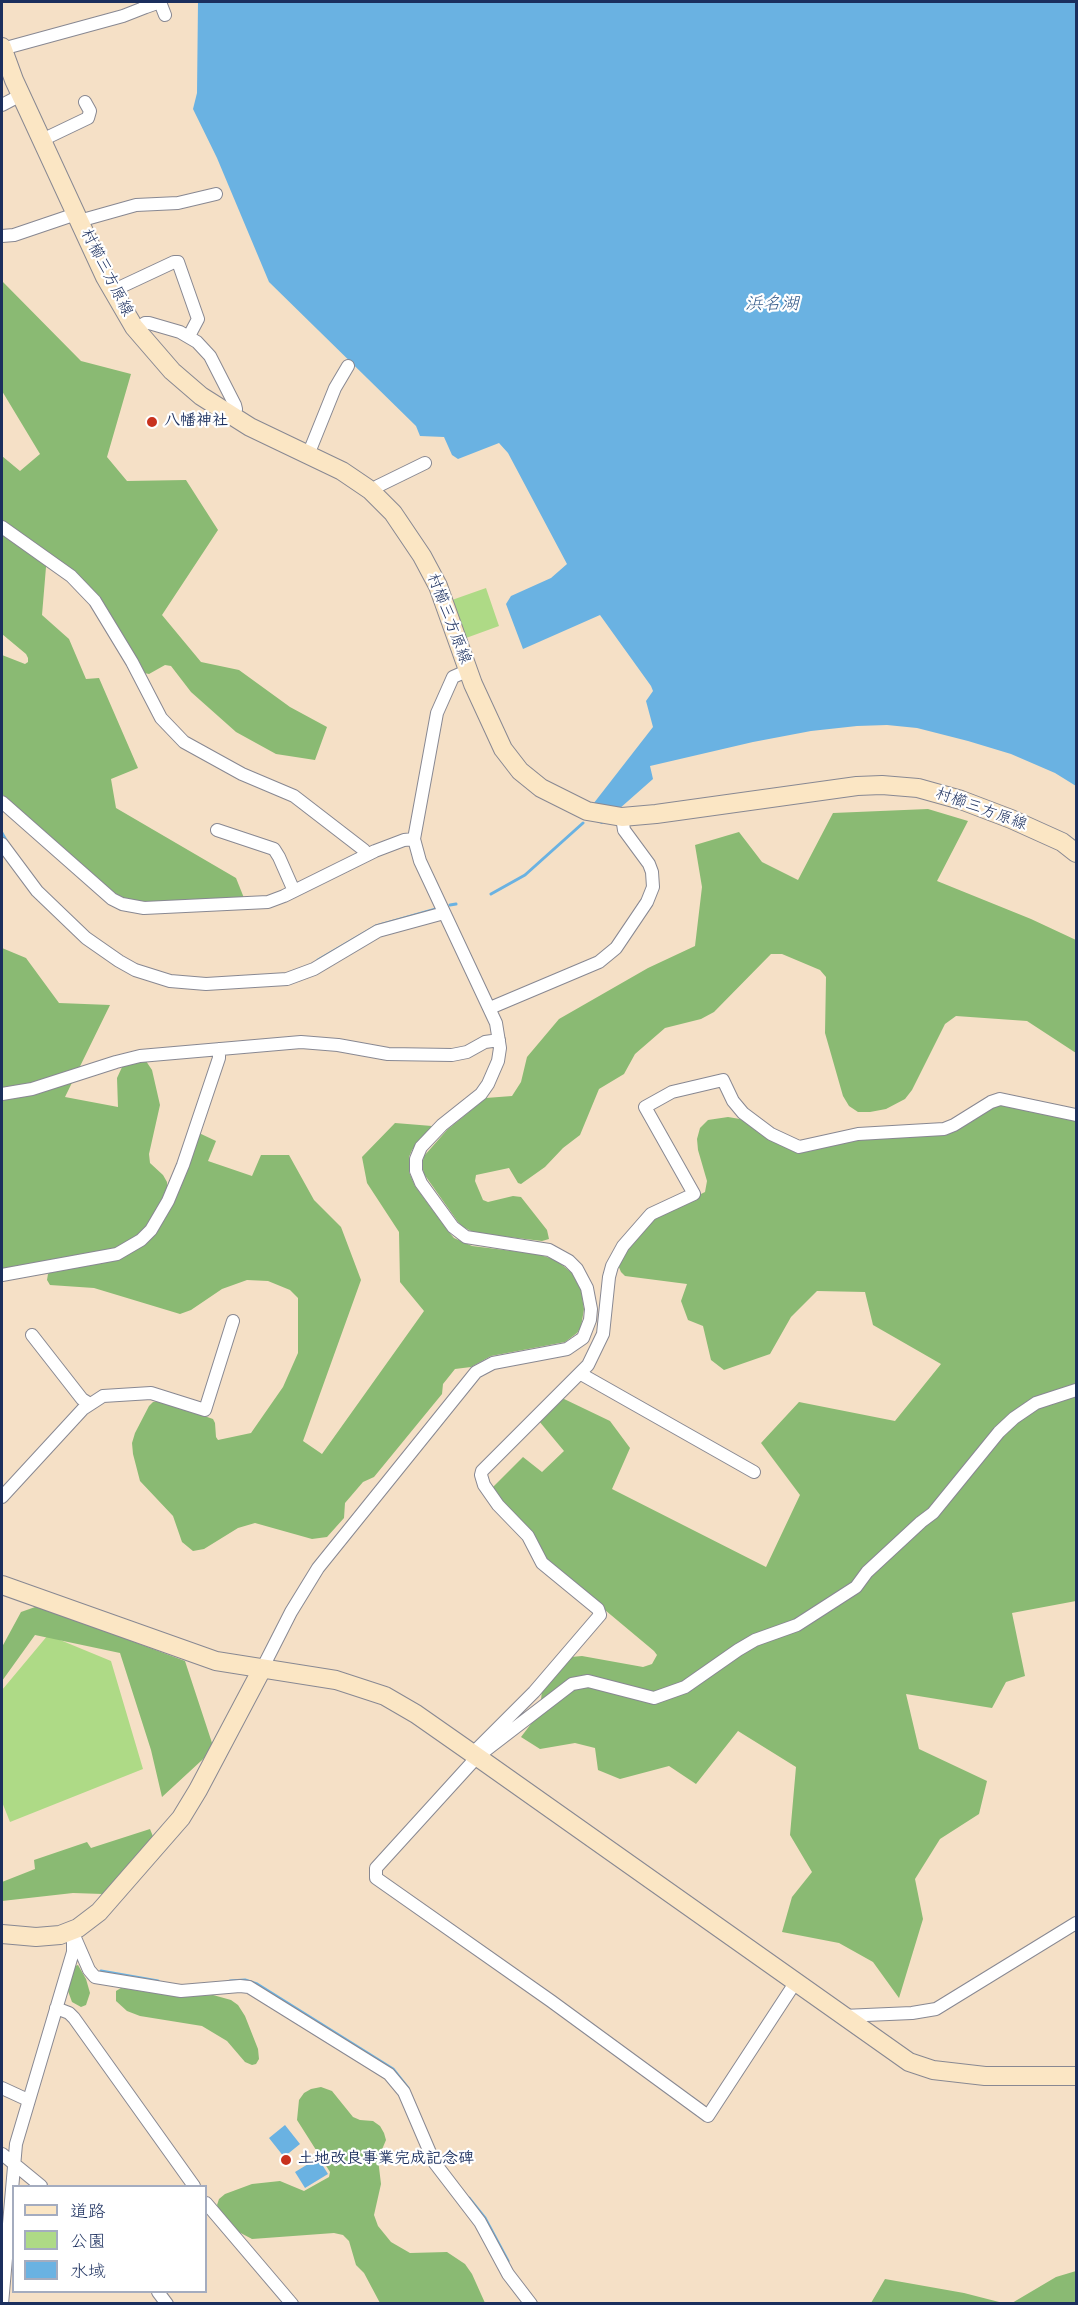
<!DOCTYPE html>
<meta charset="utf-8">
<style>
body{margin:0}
#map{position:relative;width:1078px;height:2305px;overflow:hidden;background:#f5e0c6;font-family:"Architects Daughter","Klee One",sans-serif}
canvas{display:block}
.frame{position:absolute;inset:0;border:3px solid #1b2f5e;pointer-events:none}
.legend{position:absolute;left:12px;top:2185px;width:195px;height:108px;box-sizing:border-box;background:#fff;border:2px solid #a4acbf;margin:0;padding:8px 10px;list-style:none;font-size:18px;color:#1b2f5e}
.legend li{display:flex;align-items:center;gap:12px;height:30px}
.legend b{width:30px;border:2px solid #a4acbf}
</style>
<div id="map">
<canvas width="1078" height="2305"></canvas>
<div class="frame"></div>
<ul class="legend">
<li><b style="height:8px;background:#fbe6c4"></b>道路</li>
<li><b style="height:16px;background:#aeda86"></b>公園</li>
<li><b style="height:16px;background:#6ab2e2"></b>水域</li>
</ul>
</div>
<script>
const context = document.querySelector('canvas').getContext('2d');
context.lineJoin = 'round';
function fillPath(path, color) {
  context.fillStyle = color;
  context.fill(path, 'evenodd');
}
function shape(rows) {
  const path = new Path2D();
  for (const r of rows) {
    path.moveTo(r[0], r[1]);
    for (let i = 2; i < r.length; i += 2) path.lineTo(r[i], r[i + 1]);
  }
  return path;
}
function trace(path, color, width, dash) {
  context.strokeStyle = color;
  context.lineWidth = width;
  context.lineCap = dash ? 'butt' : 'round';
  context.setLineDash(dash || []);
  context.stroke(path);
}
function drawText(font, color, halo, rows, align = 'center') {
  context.font = font + ' "Architects Daughter","Klee One",sans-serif';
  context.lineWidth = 4.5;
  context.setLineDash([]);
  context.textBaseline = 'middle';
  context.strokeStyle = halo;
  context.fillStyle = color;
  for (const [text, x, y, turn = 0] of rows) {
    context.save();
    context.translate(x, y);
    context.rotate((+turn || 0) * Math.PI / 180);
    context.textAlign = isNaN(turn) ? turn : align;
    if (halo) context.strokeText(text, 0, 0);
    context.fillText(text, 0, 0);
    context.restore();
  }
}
fillPath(shape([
 [486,588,499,626,466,638,452,600],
 [48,1635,111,1661,143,1769,10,1822,2,1802,2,1690]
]), '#aeda86');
fillPath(shape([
 [2,281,81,361,131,374,107,457,127,481,186,480,218,530,162,615,201,662,239,670,290,707,327,727,315,760,276,754,236,732,191,692,171,666,165,665,149,674,144,673,109,613,47,555,42,615,69,639,86,679,99,678,138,768,111,779,116,808,236,878,244,898,145,903,124,899,106,887,2,794,2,655,25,664,28,662,28,658,26,654,2,634,2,456,20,471,40,454,2,391],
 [928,809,968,821,937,881,1031,919,1076,940,1076,1053,1027,1021,956,1016,945,1024,912,1090,905,1099,886,1109,870,1112,858,1112,849,1106,843,1096,825,1033,826,977,820,970,782,954,771,954,714,1012,701,1019,665,1028,635,1054,624,1074,599,1089,580,1135,563,1148,545,1167,521,1184,518,1183,509,1168,476,1175,475,1181,483,1200,488,1202,513,1196,521,1197,547,1230,549,1239,542,1241,475,1233,463,1227,458,1222,424,1174,422,1165,424,1156,447,1130,486,1098,512,1096,521,1082,527,1057,559,1019,648,968,695,946,702,887,695,845,739,832,762,862,798,880,833,813],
 [2,948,26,958,59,1003,110,1005,65,1097,118,1107,117,1078,123,1065,146,1061,152,1070,160,1105,149,1154,150,1163,163,1175,167,1182,167,1191,147,1227,127,1244,102,1253,2,1269],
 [997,1104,1076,1119,1076,1601,1012,1613,1025,1676,1006,1682,992,1708,906,1694,919,1749,987,1781,979,1814,940,1839,915,1879,923,1919,899,1998,873,1962,839,1943,782,1932,792,1897,812,1872,790,1835,796,1767,738,1731,696,1784,669,1766,620,1779,598,1770,595,1748,575,1743,540,1749,521,1737,540,1712,542,1689,571,1657,582,1656,643,1667,652,1664,657,1655,654,1651,550,1564,491,1489,523,1457,542,1472,564,1451,539,1421,562,1398,610,1421,630,1448,612,1489,766,1567,800,1495,761,1443,799,1402,895,1421,941,1364,873,1325,865,1292,817,1291,791,1317,770,1354,724,1370,711,1360,703,1326,688,1320,681,1301,687,1284,625,1276,621,1272,618,1265,621,1258,648,1223,660,1214,705,1192,707,1181,698,1150,697,1139,700,1128,708,1120,728,1117,740,1119,794,1150,846,1140,939,1134],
 [395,1123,432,1126,412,1150,409,1157,409,1172,415,1186,448,1231,454,1238,472,1246,537,1254,556,1260,572,1273,581,1290,584,1309,581,1327,577,1333,565,1342,491,1356,471,1367,455,1369,443,1384,442,1394,374,1477,363,1482,345,1503,344,1518,327,1537,312,1539,255,1523,238,1528,204,1549,193,1551,182,1542,173,1516,140,1481,133,1454,132,1443,135,1433,149,1406,153,1402,160,1401,213,1419,215,1423,216,1437,218,1440,251,1433,283,1387,298,1353,298,1298,290,1290,268,1281,247,1280,222,1289,191,1310,180,1314,94,1288,50,1285,47,1280,48,1274,53,1270,118,1259,144,1244,199,1133,216,1141,208,1161,252,1176,261,1155,289,1155,314,1200,341,1227,361,1280,303,1441,322,1454,424,1311,400,1282,399,1232,367,1183,362,1157],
 [38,1606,185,1661,214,1749,162,1797,151,1750,120,1653,35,1635,2,1681,2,1647,21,1612],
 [150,1829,154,1839,103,1894,73,1893,2,1901,2,1882,35,1869,34,1860,87,1842,91,1848],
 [78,1965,86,1979,90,1993,86,2005,81,2007,72,2002,68,1991,75,1966],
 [121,1988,180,1997,213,1995,231,2000,238,2005,245,2016,258,2049,259,2059,256,2064,252,2065,245,2062,227,2041,202,2026,140,2016,127,2011,116,2001,116,1991],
 [321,2087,332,2091,353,2117,360,2120,373,2121,380,2126,384,2133,386,2140,378,2159,381,2184,374,2215,378,2226,391,2242,410,2253,447,2252,465,2264,472,2274,485,2303,380,2303,364,2273,356,2265,349,2241,343,2235,334,2233,252,2239,235,2230,220,2212,217,2205,219,2199,225,2194,252,2184,280,2181,304,2191,329,2177,330,2172,297,2120,299,2100,304,2093,311,2089],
 [1076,2271,1076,2303,1012,2303,1056,2277],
 [885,2279,964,2293,1003,2303,871,2303]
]), '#8aba73');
fillPath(shape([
 [198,2,1076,2,1076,786,1055,773,1011,754,968,741,917,728,887,725,857,726,811,731,753,742,650,766,653,779,602,824,583,817,653,727,646,701,653,691,651,686,600,615,523,649,506,604,511,596,551,578,567,564,508,453,499,443,458,459,452,455,444,437,420,436,416,426,269,282,217,158,193,109,197,93],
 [285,2125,300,2144,284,2157,269,2138],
 [318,2158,328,2174,305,2188,295,2172]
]), '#6ab2e2');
trace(shape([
 [2,833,7,842],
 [491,894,525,875,583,823],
 [450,905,456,904],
 [318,960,376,926,436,909],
 [101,1971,158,1981],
 [230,1981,245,1980,257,1984,393,2069,408,2088],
 [469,2198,485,2218,508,2261]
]), '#6ab2e2', 3);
const street = shape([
 [146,7,160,2,165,15],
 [2,49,123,16,146,7,145,2],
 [2,105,21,95],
 [42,140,88,118,90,111,85,102],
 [79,221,136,205,178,203,216,194],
 [2,236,14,235,76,214],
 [112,291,174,262,178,262,198,319,189,336],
 [136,329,145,323,149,323,180,332,197,342,210,356,235,405,236,409,233,418],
 [308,455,335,388,348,366],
 [372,492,378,486,425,463],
 [2,527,71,576,95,601,132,662,161,718,184,742,242,774,294,796,364,850,367,855],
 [2,802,112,899,122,904,144,908,268,902,284,896,375,851,404,840,414,839],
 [217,830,274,849,279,857,294,891],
 [2,844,37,891,86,938,119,961,135,970,170,981,206,984,287,979,314,969,378,931,444,913],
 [490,1008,599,962,616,948,647,902,653,887,652,872,649,864,624,830,622,817],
 [2,1094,32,1089,116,1062,140,1056,301,1042,338,1045,388,1054,452,1055,467,1052,485,1042,499,1040],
 [2,1275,117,1254,141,1240,151,1230,168,1201,183,1165,219,1058,219,1049],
 [32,1335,82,1399,90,1404],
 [581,1374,754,1472],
 [2,1497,83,1409,103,1396,151,1393,205,1410,233,1321],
 [262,1669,291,1612,318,1568,476,1372,493,1363,567,1349,583,1338,590,1320,591,1309,587,1288,577,1269,569,1261,549,1250,466,1237,453,1227,421,1183,416,1171,416,1159,421,1147,442,1125,481,1094,488,1084,498,1061,500,1048,496,1023,420,861,414,839,437,713,453,677,469,670],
 [477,1755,478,1748,534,1692,600,1615,598,1609,542,1563,528,1536,498,1505,484,1485,481,1475,482,1471,588,1365,603,1334,609,1277,612,1266,623,1246,651,1214,694,1194,645,1107,672,1092,723,1080,733,1101,743,1113,771,1134,799,1147,858,1134,944,1129,954,1125,991,1102,1000,1099,1076,1115],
 [72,1931,89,1970,95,1977,181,1991,240,1986,249,1987,389,2074,404,2092,434,2162,480,2222,508,2274,531,2304],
 [795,1983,708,2116,551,2001,376,1878,376,1868,477,1757,572,1684,588,1681,654,1698,685,1687,738,1650,755,1640,797,1625,856,1587,867,1572,921,1522,933,1513,999,1432,1014,1418,1036,1403,1076,1390],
 [56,2008,69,2013,74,2018,194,2186],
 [843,2016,912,2013,936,2009,1076,1923],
 [2,2088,28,2100],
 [2,2154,41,2186],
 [206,2203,292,2304],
 [158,2292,167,2304],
 [2,2304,16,2144,73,1952,73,1936]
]);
const secondary = shape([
 [2,47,14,80,105,277,134,327,172,371,201,396,250,427,342,471,370,490,393,513,422,556,438,586,473,684,503,749,520,771,541,788,587,811,622,817,656,814,857,786,882,785,918,788,961,800,1011,819,1062,842,1076,853],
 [2,1585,216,1661,336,1680,385,1696,416,1714,486,1763,909,2062,933,2070,985,2076,1076,2076],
 [2,1934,36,1937,60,1935,78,1928,99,1912,181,1818,198,1790,262,1669]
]);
trace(street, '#888892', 14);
trace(secondary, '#888892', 20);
trace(street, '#fff', 12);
trace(secondary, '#fbe6c4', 18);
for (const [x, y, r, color] of [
 [152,422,6,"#c8321e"],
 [286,2160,6,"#c8321e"]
]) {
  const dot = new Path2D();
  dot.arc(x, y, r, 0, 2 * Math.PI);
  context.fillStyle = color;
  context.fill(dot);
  trace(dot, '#fff', 2);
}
drawText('16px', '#1b2f5e', '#fff', [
 ["村櫛三方原線",106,273,63],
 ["村櫛三方原線",448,619,69],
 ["村櫛三方原線",981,810,20]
]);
drawText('bold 16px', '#1b2f5e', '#fff', [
 ["八幡神社",164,422],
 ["土地改良事業完成記念碑",298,2160]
], 'left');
drawText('italic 18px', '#375d8c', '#fff', [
 ["浜名湖",772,305]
]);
</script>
